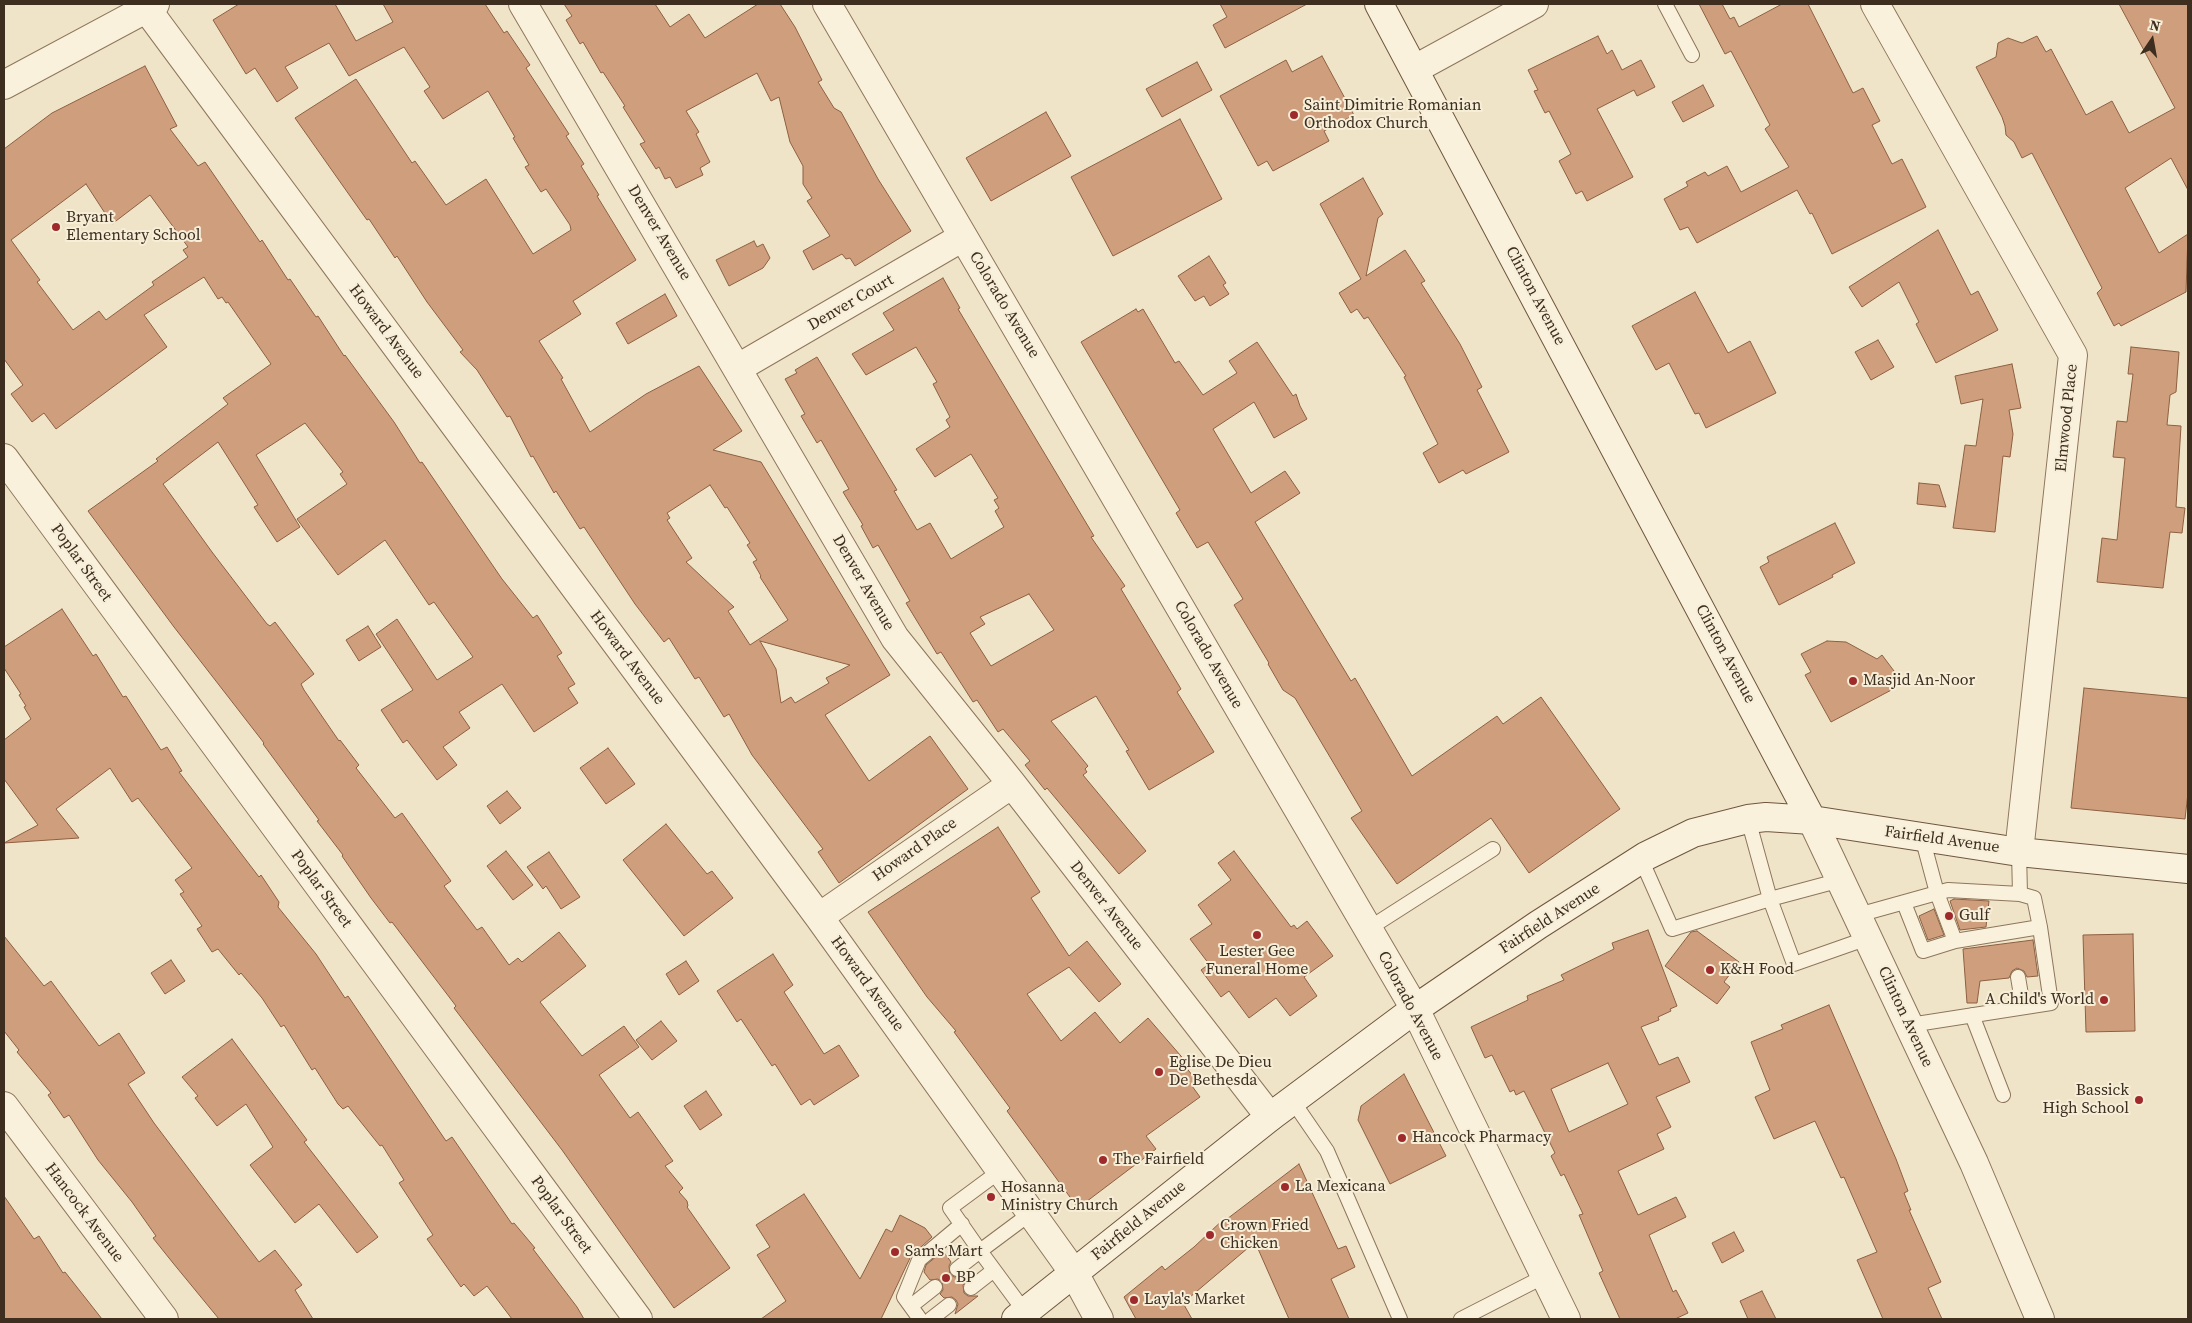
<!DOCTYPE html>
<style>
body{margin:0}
#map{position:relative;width:2192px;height:1323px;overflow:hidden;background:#f0e4c8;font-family:"Source Serif 4",serif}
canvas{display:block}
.frame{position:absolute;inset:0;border:5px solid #3d2e20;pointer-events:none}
.north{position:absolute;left:2127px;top:15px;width:50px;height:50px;-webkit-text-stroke:4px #f7eed8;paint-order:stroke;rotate:12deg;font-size:14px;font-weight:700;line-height:20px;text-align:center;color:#3d2e20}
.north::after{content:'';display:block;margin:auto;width:18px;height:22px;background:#3d2e20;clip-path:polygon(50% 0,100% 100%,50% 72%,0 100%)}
</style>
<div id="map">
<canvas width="2192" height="1323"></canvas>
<div class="frame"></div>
<div class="north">N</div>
</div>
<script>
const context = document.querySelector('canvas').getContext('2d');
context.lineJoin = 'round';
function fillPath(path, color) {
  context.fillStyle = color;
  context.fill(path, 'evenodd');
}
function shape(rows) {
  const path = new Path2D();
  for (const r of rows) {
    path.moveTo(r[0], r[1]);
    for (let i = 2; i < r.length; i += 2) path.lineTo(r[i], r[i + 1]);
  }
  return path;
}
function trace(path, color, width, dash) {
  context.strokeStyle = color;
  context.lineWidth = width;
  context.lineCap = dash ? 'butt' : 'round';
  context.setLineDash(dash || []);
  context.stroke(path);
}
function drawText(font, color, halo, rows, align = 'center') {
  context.font = font + ' "Source Serif 4",serif';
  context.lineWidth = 4;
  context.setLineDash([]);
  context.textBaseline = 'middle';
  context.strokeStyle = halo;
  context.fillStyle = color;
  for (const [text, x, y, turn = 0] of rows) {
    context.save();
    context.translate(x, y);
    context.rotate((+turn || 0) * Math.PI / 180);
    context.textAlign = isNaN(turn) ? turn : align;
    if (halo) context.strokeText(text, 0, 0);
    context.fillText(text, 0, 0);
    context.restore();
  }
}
const building = shape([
 [239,4,335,4,356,41,393,22,383,4,485,4,504,33,507,31,530,65,526,68,569,134,566,136,584,164,581,166,599,195,597,196,636,260,573,301,581,314,539,341,563,378,561,379,590,432,646,394,699,366,742,431,713,450,761,462,890,675,825,715,869,781,930,736,968,789,839,883,818,852,823,849,752,755,729,714,724,717,699,677,695,679,669,638,664,642,635,604,584,527,580,529,556,491,554,493,533,456,531,457,510,416,507,417,477,370,460,352,463,350,427,302,397,256,395,258,369,219,367,220,295,118,356,79,412,163,415,161,446,205,486,179,533,254,571,230,570,225,546,189,541,192,525,167,529,165,513,138,515,137,488,91,443,119,424,91,430,87,404,47,349,76,329,43,285,67,298,88,277,102,255,68,246,74,213,20,239,4],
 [710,485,725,508,727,507,750,543,747,545,757,560,753,562,761,576,760,577,788,620,750,645,728,611,734,607,686,562,692,558,667,520,670,518,667,513,710,485],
 [760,641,808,654,850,665,826,678,829,683,795,703,791,697,781,703,776,669,760,641],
 [564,4,655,4,670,27,689,14,705,38,758,4,780,4,795,27,822,80,818,82,834,108,841,112,878,179,911,231,855,266,850,258,846,259,842,254,813,270,803,251,830,236,807,201,812,198,803,184,803,166,790,142,779,97,771,101,757,73,686,111,699,132,696,134,710,162,700,168,703,175,676,188,670,177,665,179,659,167,656,169,640,144,645,142,623,107,625,106,603,72,601,73,583,42,580,44,566,20,572,16,564,4],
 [1220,4,1307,4,1225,48,1213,25,1227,17,1220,4],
 [1699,4,1722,4,1730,19,1734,17,1739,27,1782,4,1808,4,1853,93,1863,88,1880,121,1872,125,1892,164,1902,159,1926,207,1832,254,1812,213,1810,214,1797,190,1697,243,1688,227,1680,230,1664,199,1688,186,1686,182,1705,172,1708,176,1727,166,1741,192,1789,167,1765,129,1770,125,1731,51,1725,54,1699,4],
 [2119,4,2188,4,2188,190,2171,158,2125,188,2159,253,2188,234,2186,292,2121,326,2119,323,2114,326,2097,293,2102,288,2032,153,2022,158,2014,142,2006,135,2005,126,2002,117,1976,67,1996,57,1998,43,2008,38,2022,43,2037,36,2046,52,2051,49,2086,115,2112,101,2129,133,2175,108,2119,4],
 [1598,36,1607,54,1612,50,1622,70,1641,60,1655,87,1637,96,1634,90,1597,109,1633,177,1587,201,1582,191,1576,194,1559,161,1571,154,1549,111,1545,113,1534,91,1538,90,1528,70,1598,36],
 [1322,56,1354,115,1324,131,1329,141,1273,171,1267,161,1258,166,1220,96,1286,60,1292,72,1322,56],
 [1197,62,1212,90,1162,117,1146,89,1197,62],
 [145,66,177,126,170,129,198,166,205,162,260,242,262,240,288,280,290,279,316,317,318,316,344,356,345,355,394,422,420,463,422,462,502,579,533,618,537,615,562,653,557,656,575,684,568,688,578,703,534,732,502,684,459,712,470,728,443,747,457,765,437,780,407,740,403,743,381,710,413,690,376,634,397,619,437,680,473,657,434,602,429,605,385,540,338,575,297,519,347,484,340,474,343,472,305,423,256,455,300,527,277,542,254,507,258,505,218,442,163,484,212,552,267,624,270,626,275,622,314,674,301,684,304,690,339,741,340,740,359,765,356,768,395,818,402,813,451,881,444,886,477,930,482,927,509,965,518,958,522,962,559,932,586,966,540,1002,582,1056,624,1026,639,1047,599,1075,630,1118,638,1112,673,1161,665,1166,683,1188,679,1192,687,1201,688,1206,687,1207,730,1268,674,1308,562,1150,454,1008,456,1006,392,922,390,923,371,898,342,856,343,855,317,821,319,820,263,744,264,743,174,627,88,511,158,461,156,459,228,404,223,398,271,364,228,302,226,303,222,297,218,299,204,277,144,315,167,347,56,429,44,413,32,422,11,394,23,385,4,359,4,149,52,113,145,66],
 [86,184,112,224,150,195,188,247,183,250,188,257,152,282,154,285,106,320,99,311,73,330,37,282,40,280,11,240,86,184],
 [1703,85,1714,106,1683,122,1672,102,1703,85],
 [1046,112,1071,156,991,201,966,158,1046,112],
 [1180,119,1222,199,1113,256,1071,177,1180,119],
 [1363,178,1383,214,1378,218,1366,276,1405,250,1425,281,1421,283,1460,344,1482,387,1477,390,1509,452,1466,474,1463,470,1439,483,1423,453,1438,444,1404,377,1406,376,1368,317,1364,319,1357,309,1351,313,1339,293,1361,279,1320,204,1363,178],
 [1938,230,1971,295,1978,291,1998,330,1936,363,1916,324,1919,322,1899,282,1862,307,1849,287,1938,230],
 [754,241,757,247,763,244,770,258,763,268,729,286,716,260,754,241],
 [1209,256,1226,283,1223,285,1229,294,1210,306,1204,296,1195,301,1178,276,1209,256],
 [943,278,960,308,958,309,1094,536,1091,537,1125,586,1121,589,1181,689,1177,692,1214,752,1149,790,1126,751,1129,750,1096,696,1051,721,1088,766,1085,769,1087,772,1083,775,1146,851,1119,874,1047,788,1045,790,1025,765,1030,761,1003,729,998,732,977,700,973,702,941,652,937,654,906,603,910,601,878,545,873,548,861,526,863,525,843,492,849,489,821,440,817,443,801,416,805,414,785,379,797,373,795,370,817,357,897,490,894,491,917,530,930,523,951,559,1004,527,995,511,999,508,994,500,998,498,971,454,935,477,916,449,950,427,946,420,950,417,933,384,937,382,916,347,866,375,852,354,894,330,883,313,943,278],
 [1029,594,1054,630,991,666,970,633,985,624,980,617,1029,594],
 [1695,292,1728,353,1750,341,1776,393,1706,428,1699,413,1695,414,1669,363,1656,370,1632,326,1695,292],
 [665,294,677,316,628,344,616,323,665,294],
 [1136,309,1138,312,1143,309,1175,363,1179,361,1203,395,1237,373,1229,361,1257,342,1293,396,1296,394,1300,406,1307,419,1274,438,1254,402,1213,429,1251,493,1285,471,1300,493,1255,522,1351,681,1355,678,1412,776,1497,716,1503,724,1541,697,1620,809,1529,873,1491,818,1397,884,1351,818,1362,811,1295,698,1283,690,1268,664,1269,663,1234,605,1243,599,1208,542,1197,548,1176,513,1180,510,1081,342,1136,309],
 [1878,340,1894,367,1871,380,1855,352,1878,340],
 [2131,347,2179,352,2176,392,2170,395,2167,425,2181,426,2176,507,2185,508,2182,533,2170,532,2163,588,2097,582,2102,538,2117,540,2125,458,2113,457,2117,421,2127,422,2133,374,2128,374,2131,347],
 [2012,364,2021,408,2009,410,2013,434,2010,457,2003,456,1995,532,1953,528,1965,445,1976,446,1983,399,1961,404,1955,376,2012,364],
 [1919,483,1939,485,1946,507,1917,504,1919,483],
 [1835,523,1855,563,1832,575,1833,577,1779,605,1760,567,1769,562,1767,557,1835,523],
 [62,609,93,656,96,654,123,697,126,696,161,750,167,747,182,771,179,772,259,877,261,875,279,902,278,907,316,954,345,998,348,996,446,1141,452,1137,512,1224,514,1223,535,1248,533,1249,577,1307,584,1319,512,1319,487,1286,474,1296,464,1284,461,1287,427,1239,433,1235,399,1183,404,1180,382,1145,380,1146,348,1106,343,1109,338,1104,315,1068,312,1070,284,1025,281,1027,262,998,241,973,239,975,218,949,212,952,197,929,202,926,180,894,184,892,175,880,192,868,138,798,132,802,110,768,56,809,79,838,4,843,38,825,4,779,4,740,31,719,24,707,26,706,19,695,21,694,4,668,4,647,62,609],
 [368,626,381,647,359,661,346,640,368,626],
 [1827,641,1846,642,1877,659,1882,655,1900,679,1896,682,1897,687,1831,722,1805,675,1811,672,1801,654,1827,641],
 [2084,688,2188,698,2188,793,2185,819,2071,808,2084,688],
 [608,748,635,784,606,804,580,768,608,748],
 [507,791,521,808,500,824,487,806,507,791],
 [666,824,707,874,712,871,733,898,684,936,623,860,666,824],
 [998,827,1040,892,1031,898,1069,956,1087,941,1121,984,1099,1002,1069,967,1027,994,1061,1041,1095,1012,1120,1043,1148,1018,1187,1063,1184,1065,1197,1081,1192,1086,1200,1097,1146,1136,1156,1149,1078,1208,1007,1111,1010,1108,954,1032,956,1031,927,997,868,912,998,827],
 [506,851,533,885,513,900,487,866,506,851],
 [1234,851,1291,927,1294,925,1297,929,1307,921,1333,956,1304,977,1317,996,1290,1016,1276,998,1249,1018,1229,991,1221,997,1201,970,1209,964,1190,939,1212,924,1198,905,1231,880,1218,863,1234,851],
 [549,852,580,897,561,909,546,886,543,889,527,867,549,852],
 [1954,899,1989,901,1986,927,1960,930,1950,901,1954,899],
 [1934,909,1944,935,1928,940,1919,916,1934,909],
 [1648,930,1677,1006,1670,1009,1671,1011,1658,1017,1659,1020,1641,1027,1659,1065,1678,1057,1690,1082,1656,1097,1671,1127,1657,1134,1664,1149,1618,1171,1638,1215,1676,1197,1686,1217,1649,1235,1673,1292,1676,1290,1688,1313,1675,1319,1620,1319,1599,1273,1603,1271,1579,1215,1583,1214,1564,1174,1561,1176,1551,1156,1555,1153,1524,1091,1516,1095,1514,1090,1510,1092,1492,1055,1485,1058,1471,1027,1528,1000,1527,996,1564,980,1561,975,1614,949,1612,943,1648,930],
 [1608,1063,1628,1104,1569,1132,1551,1089,1608,1063],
 [1697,931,1739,962,1724,982,1730,987,1717,1004,1665,966,1691,932,1697,931],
 [2133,934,2135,1031,2086,1032,2083,935,2133,934],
 [4,936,44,986,51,981,99,1046,119,1033,145,1073,128,1084,154,1123,259,1262,275,1250,302,1285,295,1290,313,1319,219,1319,173,1263,153,1238,156,1236,132,1202,98,1160,69,1115,64,1118,48,1095,51,1093,17,1052,19,1050,4,1031,4,936],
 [2033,940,2038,976,2027,977,2024,971,2017,968,2012,971,2009,978,1980,981,1977,1003,1967,1003,1963,949,2033,940],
 [773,954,793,985,784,992,824,1054,839,1045,859,1076,814,1105,810,1099,801,1105,775,1064,772,1066,741,1019,737,1022,717,991,773,954],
 [171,960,185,981,165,994,151,973,171,960],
 [686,961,699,981,679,995,666,974,686,961],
 [1829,1005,1896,1159,1908,1191,1904,1193,1911,1210,1909,1210,1941,1282,1928,1288,1942,1319,1883,1319,1857,1260,1877,1252,1844,1177,1841,1178,1815,1121,1774,1139,1755,1097,1770,1090,1751,1042,1783,1029,1781,1025,1829,1005],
 [661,1021,677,1041,652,1060,636,1040,661,1021],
 [232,1039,307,1140,304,1142,378,1237,357,1253,319,1204,295,1223,250,1165,273,1147,246,1104,217,1126,195,1098,198,1096,182,1077,232,1039],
 [1404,1074,1446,1156,1390,1184,1358,1120,1361,1106,1404,1074],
 [706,1091,722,1115,700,1130,684,1106,706,1091],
 [1299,1164,1338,1249,1346,1246,1355,1267,1331,1279,1349,1319,1289,1319,1255,1242,1183,1303,1192,1319,1136,1319,1124,1297,1162,1266,1165,1270,1194,1247,1226,1217,1227,1219,1299,1164],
 [804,1194,860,1279,886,1229,892,1232,900,1215,925,1228,932,1237,911,1256,881,1319,761,1319,786,1301,757,1255,770,1247,756,1225,804,1194],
 [4,1196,34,1239,39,1236,63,1273,65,1272,102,1319,4,1319,4,1196],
 [1734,1232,1744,1251,1722,1263,1712,1243,1734,1232],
 [943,1251,951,1262,949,1266,950,1274,954,1277,962,1276,966,1281,963,1285,964,1293,968,1296,978,1296,955,1314,958,1304,956,1300,952,1297,944,1298,940,1294,943,1290,942,1282,938,1279,930,1280,924,1272,926,1265,943,1251],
 [1762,1291,1776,1319,1748,1319,1740,1301,1762,1291]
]);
fillPath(building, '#cf9f7d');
trace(building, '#8d5f41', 1);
const service = shape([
 [1665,4,1692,55],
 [2019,852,2020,894,2034,898,2040,927,1955,941,1937,893,1948,890,2020,894],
 [1641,859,1672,929,1770,899,1748,819],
 [1841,880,1770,899,1794,964,1868,938],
 [1904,903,1923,951,1955,941],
 [1858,915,1937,893,1922,837],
 [1368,929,1493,849],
 [2018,977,2023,1007],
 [1972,1015,2003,1095],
 [1910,1025,2051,1003,2040,927],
 [1292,1100,1327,1151,1400,1319],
 [1000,1171,950,1208,980,1251,1031,1213],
 [957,1269,980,1251,1025,1312],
 [971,1288,994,1270],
 [911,1306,935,1287],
 [920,1319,904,1297,919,1260,962,1224],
 [931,1319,949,1305],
 [1461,1319,1545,1276]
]);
const minor = shape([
 [143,4,819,917,1074,1273,1099,1319],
 [523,4,895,638,1012,784,1270,1117],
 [827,4,1415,1009,1566,1319],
 [1875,4,2073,355,2019,852],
 [1415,69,1534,4],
 [738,368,963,237],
 [4,458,638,1319],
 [819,917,1012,784]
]);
const tertiary = shape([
 [4,85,155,4],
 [1812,820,1974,1163,2040,1319],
 [4,1106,164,1319]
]);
const secondary = shape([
 [1379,4,1812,820],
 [1016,1319,1270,1117,1415,1009,1538,925,1646,856,1693,833,1748,819,1766,817,1812,820,2019,852,2188,869]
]);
trace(service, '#8d765c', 16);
trace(minor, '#8d765c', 30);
trace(tertiary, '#8d765c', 30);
trace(secondary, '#6f573f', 30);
trace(service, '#faf1dc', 14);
trace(minor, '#faf1dc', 28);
trace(tertiary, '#faf1dc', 28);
trace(secondary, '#faf1dc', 28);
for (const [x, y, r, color] of [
 [1294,115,5,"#9e2a2b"],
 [56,227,5,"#9e2a2b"],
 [1853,681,5,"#9e2a2b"],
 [1949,916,5,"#9e2a2b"],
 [1257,935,5,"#9e2a2b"],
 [1710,970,5,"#9e2a2b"],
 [2104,1000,5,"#9e2a2b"],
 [1159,1072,5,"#9e2a2b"],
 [2139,1100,5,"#9e2a2b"],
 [1402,1138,5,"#9e2a2b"],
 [1103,1160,5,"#9e2a2b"],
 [1285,1187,5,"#9e2a2b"],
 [991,1197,5,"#9e2a2b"],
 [1210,1235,5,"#9e2a2b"],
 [895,1252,5,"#9e2a2b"],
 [946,1278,5,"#9e2a2b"],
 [1134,1300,5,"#9e2a2b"]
]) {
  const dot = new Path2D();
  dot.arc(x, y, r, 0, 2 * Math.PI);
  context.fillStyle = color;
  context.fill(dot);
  trace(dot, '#f7eed8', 2);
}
drawText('16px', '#3d2e20', '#f7eed8', [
 ["Saint Dimitrie Romanian",1304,106],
 ["Orthodox Church",1304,124],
 ["Bryant",66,218],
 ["Elementary School",66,236],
 ["Masjid An-Noor",1863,681],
 ["Gulf",1959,916],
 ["Lester Gee",1257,952,"center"],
 ["Funeral Home",1257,970,"center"],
 ["K&H Food",1720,970],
 ["A Child's World",2094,1000,"right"],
 ["Eglise De Dieu",1169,1063],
 ["De Bethesda",1169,1081],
 ["Bassick",2129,1091,"right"],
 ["High School",2129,1109,"right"],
 ["Hancock Pharmacy",1412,1138],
 ["The Fairfield",1113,1160],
 ["La Mexicana",1295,1187],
 ["Hosanna",1001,1188],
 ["Ministry Church",1001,1206],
 ["Crown Fried",1220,1226],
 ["Chicken",1220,1244],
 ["Sam's Mart",905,1252],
 ["BP",956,1278],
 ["Layla's Market",1144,1300]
], 'left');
drawText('16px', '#3d2e20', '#f7eed8', [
 ["Denver Avenue",659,233,59],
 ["Clinton Avenue",1535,296,62],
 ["Denver Court",851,303,-30],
 ["Colorado Avenue",1004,305,59],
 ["Howard Avenue",386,332,53],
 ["Elmwood Place",2067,418,-84],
 ["Poplar Street",81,563,54],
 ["Denver Avenue",863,583,60],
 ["Clinton Avenue",1725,654,62],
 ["Colorado Avenue",1208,655,60],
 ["Howard Avenue",627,658,53],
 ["Fairfield Avenue",1942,840,8],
 ["Howard Place",915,850,-35],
 ["Poplar Street",321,889,54],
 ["Denver Avenue",1106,906,52],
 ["Fairfield Avenue",1550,919,-33],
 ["Howard Avenue",867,984,54],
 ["Colorado Avenue",1410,1006,62],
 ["Clinton Avenue",1905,1017,65],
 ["Hancock Avenue",84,1213,53],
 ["Poplar Street",561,1215,54],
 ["Fairfield Avenue",1139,1221,-39]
]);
</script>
